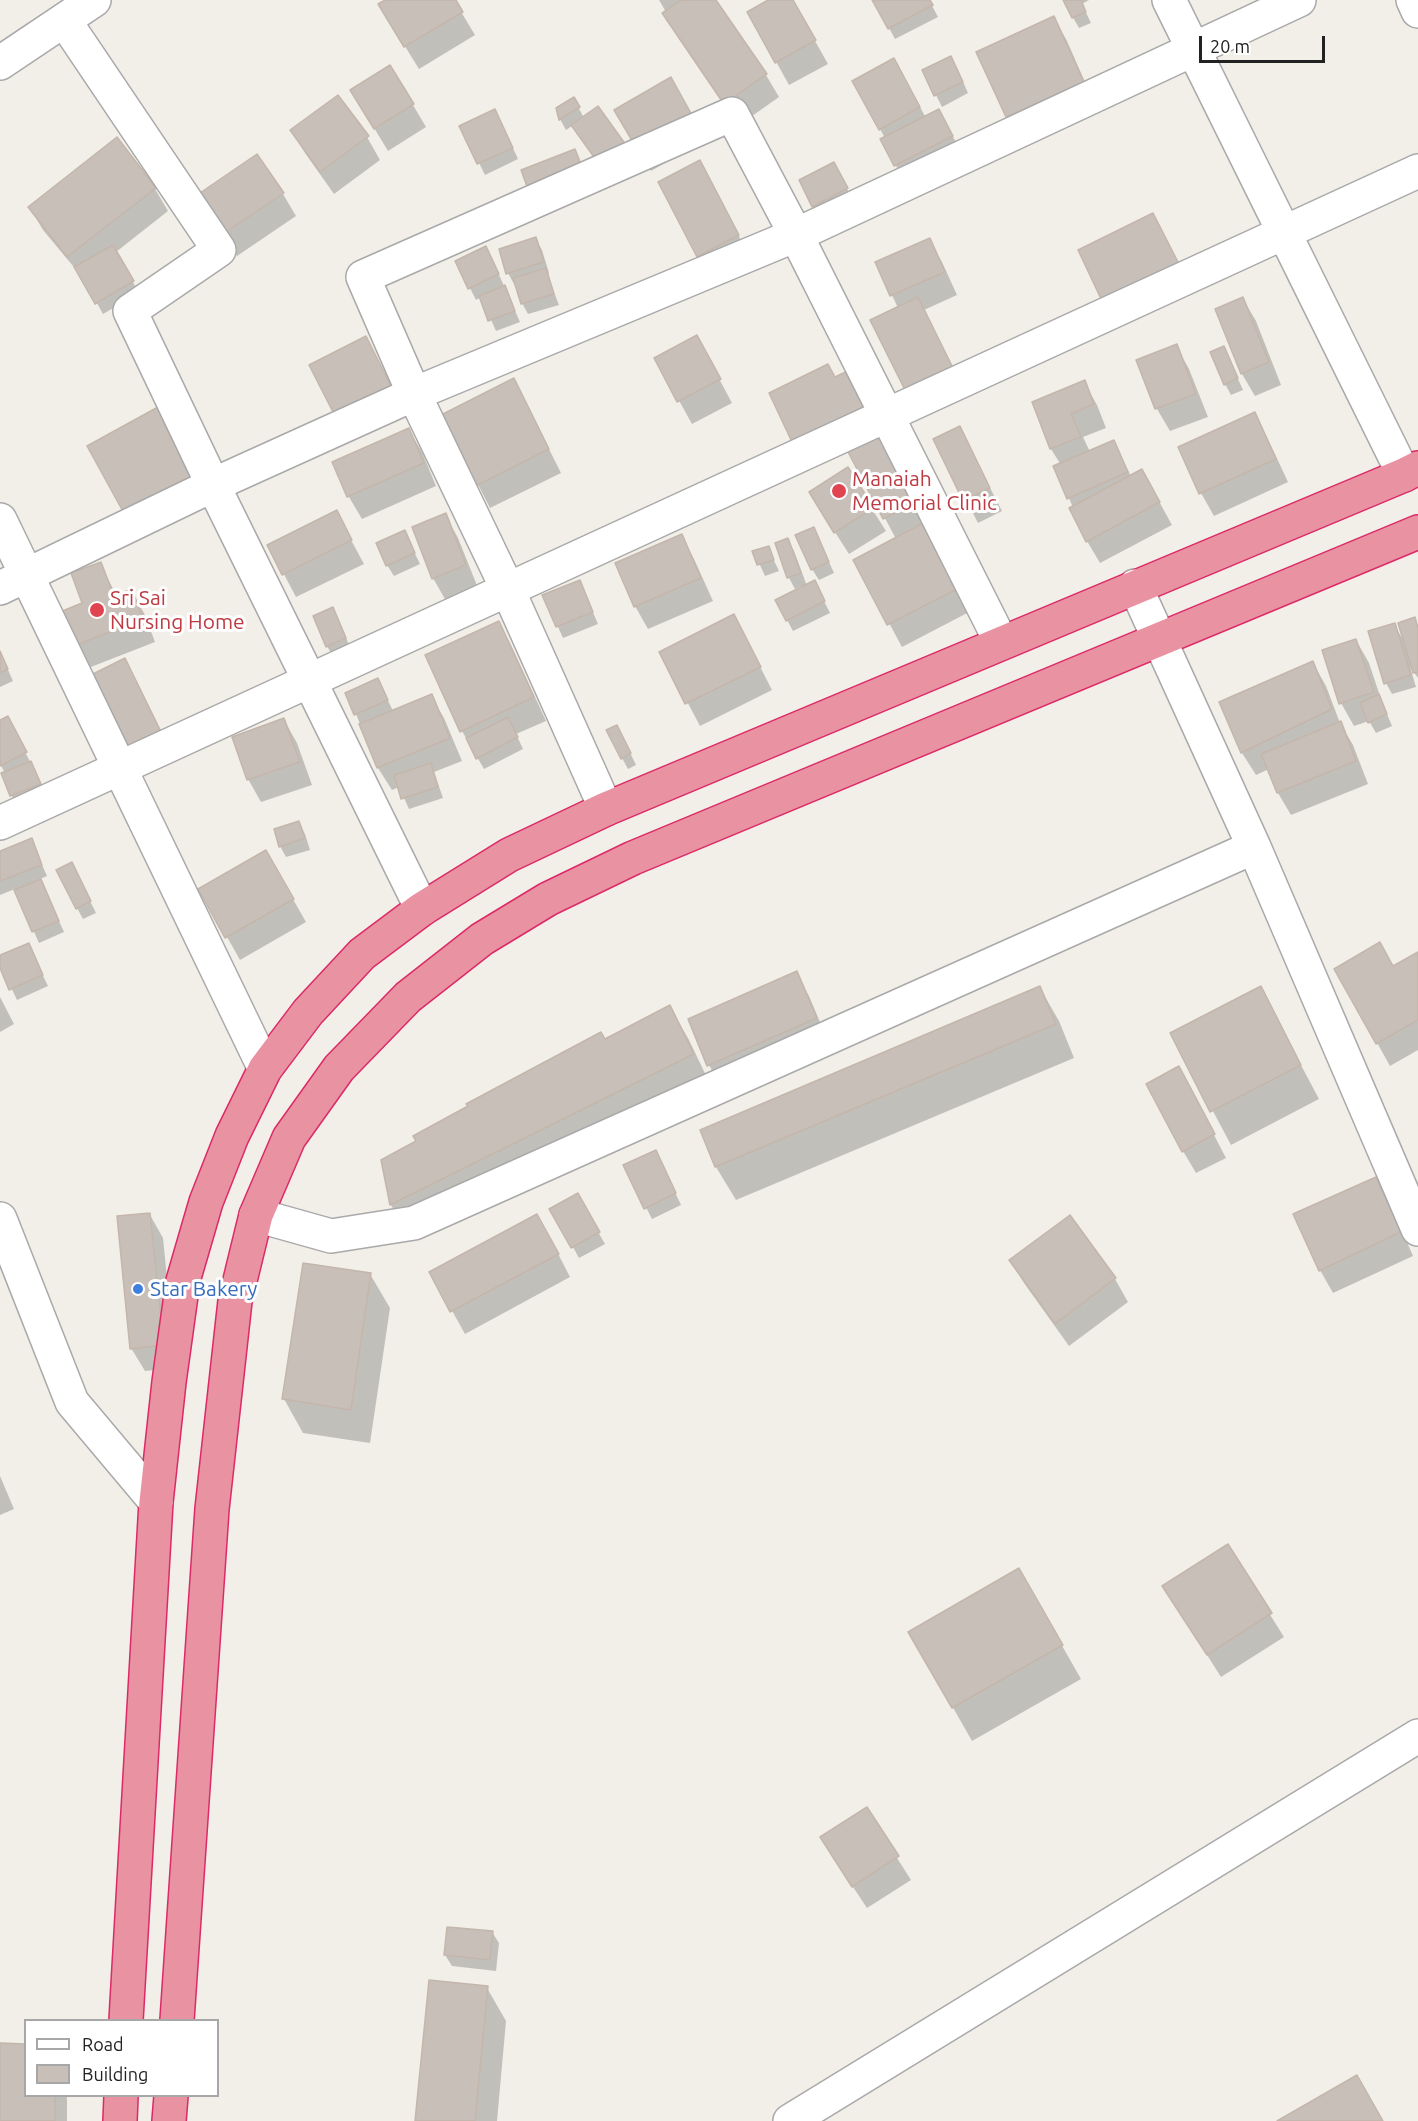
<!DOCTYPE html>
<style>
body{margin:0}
#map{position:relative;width:1418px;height:2121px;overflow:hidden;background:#f2efe9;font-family:Ubuntu,sans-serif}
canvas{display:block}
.legend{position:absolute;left:24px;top:2019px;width:195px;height:78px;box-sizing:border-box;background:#fff;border:2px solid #a7a7a7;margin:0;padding:8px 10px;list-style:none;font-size:18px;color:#222}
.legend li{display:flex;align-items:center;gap:12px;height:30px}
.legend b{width:30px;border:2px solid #a7a7a7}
.scale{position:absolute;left:1199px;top:36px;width:126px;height:27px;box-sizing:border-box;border:3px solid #222;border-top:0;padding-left:8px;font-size:18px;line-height:21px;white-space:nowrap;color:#222;-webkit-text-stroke:4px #fff;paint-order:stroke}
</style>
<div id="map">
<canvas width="1418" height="2121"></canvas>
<ul class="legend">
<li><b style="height:8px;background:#fff"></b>Road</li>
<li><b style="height:16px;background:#c7bfb8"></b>Building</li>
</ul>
<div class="scale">20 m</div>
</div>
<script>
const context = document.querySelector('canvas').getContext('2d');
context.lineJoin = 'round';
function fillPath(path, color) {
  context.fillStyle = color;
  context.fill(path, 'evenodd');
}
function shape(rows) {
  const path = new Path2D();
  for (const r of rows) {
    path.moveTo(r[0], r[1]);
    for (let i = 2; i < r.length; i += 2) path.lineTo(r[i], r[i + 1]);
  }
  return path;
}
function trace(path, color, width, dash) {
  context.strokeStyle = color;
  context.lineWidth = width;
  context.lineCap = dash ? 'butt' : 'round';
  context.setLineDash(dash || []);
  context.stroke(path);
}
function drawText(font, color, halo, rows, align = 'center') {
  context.font = font + ' Ubuntu,sans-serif';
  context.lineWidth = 6;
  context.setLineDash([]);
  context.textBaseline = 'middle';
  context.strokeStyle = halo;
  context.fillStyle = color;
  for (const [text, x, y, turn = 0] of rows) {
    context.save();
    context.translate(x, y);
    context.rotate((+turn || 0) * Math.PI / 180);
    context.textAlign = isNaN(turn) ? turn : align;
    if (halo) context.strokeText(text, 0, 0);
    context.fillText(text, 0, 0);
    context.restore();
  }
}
fillPath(shape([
 [388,0,454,0,475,35,419,69,393,27],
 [659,0,714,0,766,75,779,97,738,126,677,36,664,13,666,12],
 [771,0,792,0,828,64,789,85,749,13],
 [874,0,929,0,938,17,895,39],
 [1063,0,1089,0,1082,4,1091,23,1079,28],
 [1054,18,1067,41,1095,105,1020,139,1007,116],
 [957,68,968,93,942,107,924,71],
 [854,82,907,83,926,118,939,111,965,159,908,188,882,140,885,138],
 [574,99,584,118,566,130,560,119,557,109],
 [413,105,426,127,388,151,365,113],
 [616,110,705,140,651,171],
 [501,122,518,159,485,175,461,126],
 [292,131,367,137,380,160,334,194,305,153],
 [117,139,155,189,168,211,116,252,139,293,103,314,83,278,43,230,30,208],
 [840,175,853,200,820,217,801,181],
 [713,185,750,258,711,279,698,256],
 [283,194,296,216,237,256,212,219],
 [536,239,542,250,549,273,547,274,559,305,528,314,522,303,516,284,514,284,508,273],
 [929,240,942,262,957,295,924,310,965,391,898,308,877,263],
 [492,259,520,322,496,331,481,297,476,300,457,262],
 [1243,299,1256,321,1281,385,1255,396,1242,374,1217,309],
 [1176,346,1189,369,1208,417,1170,431,1157,409,1138,361],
 [1224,348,1243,390,1231,395,1225,384],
 [708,358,732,403,692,424,656,359],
 [853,370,883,426,807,464,835,379],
 [1084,382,1097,405,1106,428,1083,437,1090,452,1113,442,1131,476,1155,494,1172,525,1100,563,1087,541,1069,498,1061,465,1051,449,1033,402],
 [526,403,561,473,490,508,443,416],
 [1254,414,1267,437,1288,482,1214,516,1201,493],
 [959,428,1002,511,978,523,935,439],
 [409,430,422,452,436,486,362,519,349,497,334,463],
 [882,433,973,610,902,647,855,560,896,539,849,450],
 [872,509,886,531,849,554,824,515],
 [336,512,364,564,296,597,269,546],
 [445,515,458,538,478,588,446,601,433,578],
 [814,529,834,573,819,580,812,569],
 [404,531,420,564,394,576,387,565],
 [681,536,694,559,713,601,648,629,635,606],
 [788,540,794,551,807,586,820,593,830,613,793,631,787,620,802,588,801,586,795,589,789,578,777,544],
 [768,548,779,571,765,576,754,552],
 [100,564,117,596,131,591,144,613,155,642,78,672,65,649],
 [580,582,598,624,563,638,544,596],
 [734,616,772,690,700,726,661,652],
 [1414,619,1418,625,1418,678,1410,667,1416,687,1392,694,1386,683,1394,625,1404,641],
 [339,620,351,650,333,657,327,646],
 [498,623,511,645,546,721,516,734,523,749,484,769,462,731],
 [1356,640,1369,663,1382,702,1392,726,1376,733,1369,721,1354,726,1341,703],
 [0,652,13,681,0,687],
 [124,660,137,682,174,757],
 [1313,663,1326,686,1340,723,1353,745,1368,784,1291,815,1278,793,1269,769,1256,775,1242,753,1221,703],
 [378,680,393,711,431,696,444,718,462,761,434,772,443,798,409,809,399,787,392,790,378,768,356,714],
 [284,720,297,743,312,785,261,802,248,779],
 [0,722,14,729,46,795,18,807,12,796,3,774,5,773,0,764],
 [623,738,636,765,628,769,622,758],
 [299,823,305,834,310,850,286,857,280,846],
 [31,840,47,876,40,879,64,932,39,943,15,889,0,895,0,852],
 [266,852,306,922,240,960,200,889],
 [77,875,96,913,83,919,77,908],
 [28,945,48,986,17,1000,0,964,0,957],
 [1418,954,1418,1050,1390,1066,1336,969,1393,968],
 [796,973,809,996,828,1041,722,1088,709,1065,689,1020],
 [1040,988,1059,1021,1074,1058,736,1200,716,1167,702,1131],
 [1260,988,1319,1099,1231,1145,1172,1034],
 [0,997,14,1024,0,1032],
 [670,1007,689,1040,712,1088,410,1238,391,1205,383,1160],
 [1191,1091,1226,1158,1196,1173,1183,1151],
 [656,1152,681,1205,652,1219,625,1166],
 [1375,1179,1389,1201,1413,1256,1333,1293,1320,1270],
 [577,1195,605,1244,579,1258,552,1209],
 [150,1215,163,1238,176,1368,145,1371,131,1348],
 [1069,1217,1115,1279,1128,1302,1069,1346,1024,1283,1011,1261],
 [550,1238,570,1277,465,1334,431,1273],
 [370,1274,390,1308,370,1443,303,1433,284,1399],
 [0,1476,14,1509,0,1515],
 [1227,1546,1284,1637,1221,1677,1164,1587],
 [1019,1570,1081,1679,972,1741,910,1632],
 [866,1809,911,1880,867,1908,835,1860],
 [448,1928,492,1932,499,1943,496,1971,452,1966,445,1955],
 [487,1988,506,2021,497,2121,417,2121],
 [0,2045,26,2096,67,2096,67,2121,0,2121]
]), '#0003');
const building = shape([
 [385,0,456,0,463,12,404,47,378,4,385,0],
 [681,0,716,0,767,74,724,104,662,13,681,0],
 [768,0,793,0,816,40,775,63,747,12,768,0],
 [872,0,930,0,933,5,888,29,872,0],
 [1063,0,1081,0,1086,12,1072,18,1063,0],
 [1054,16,1084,82,1006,117,976,52,1054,16],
 [951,56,963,82,934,96,922,70,951,56],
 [894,58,920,107,879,130,852,81,894,58],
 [390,65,414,104,374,129,350,90,390,65],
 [671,77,693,117,637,149,614,110,671,77],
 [338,95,369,136,320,172,290,130,338,95],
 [574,97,580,107,559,120,556,108,574,97],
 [598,106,626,145,599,164,571,125,598,106],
 [495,109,513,148,477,164,459,126,495,109],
 [939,109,953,136,894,166,880,139,939,109],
 [117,137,156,188,67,257,28,207,117,137],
 [575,149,584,172,529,192,521,170,575,149],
 [257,154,284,193,223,234,197,195,257,154],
 [700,160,739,235,697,257,658,182,700,160],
 [834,162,848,188,812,207,799,180,834,162],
 [1153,213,1179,264,1102,301,1078,250,1153,213],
 [536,237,544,262,506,274,499,249,536,237],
 [930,238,945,272,890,296,875,262,930,238],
 [113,245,134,281,95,304,74,267,113,245],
 [486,246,499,274,468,289,455,261,486,246],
 [546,268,554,294,521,304,513,278,546,268],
 [505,285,515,311,488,321,479,296,505,285],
 [918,297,953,368,906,392,870,320,918,297],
 [1243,297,1269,362,1241,374,1215,309,1243,297],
 [697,335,721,379,677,402,654,358,697,335],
 [366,336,391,386,335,416,309,365,366,336],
 [1177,344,1196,394,1155,409,1136,360,1177,344],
 [1224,346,1238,378,1224,385,1210,352,1224,346],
 [828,364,835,377,854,368,871,403,792,442,769,393,828,364],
 [514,378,549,449,476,486,441,415,514,378],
 [1085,380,1094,404,1071,414,1081,437,1050,449,1032,402,1085,380],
 [158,407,197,478,126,517,87,446,158,407],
 [1255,412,1276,459,1199,494,1178,447,1255,412],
 [960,426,990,488,963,501,933,439,960,426],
 [409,428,424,463,347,497,332,462,409,428],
 [883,431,919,500,883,519,847,450,883,431],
 [1114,440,1128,472,1067,499,1053,466,1114,440],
 [848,467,874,508,834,533,809,492,848,467],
 [1142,469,1160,502,1086,542,1069,508,1142,469],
 [337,510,352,540,282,575,267,545,337,510],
 [446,513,466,565,432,579,412,527,446,513],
 [927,521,961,587,887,625,853,560,927,521],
 [814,527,829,562,811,570,795,535,814,527],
 [405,530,415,553,386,566,376,543,405,530],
 [682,534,701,578,634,607,615,563,682,534],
 [788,538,801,573,787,578,775,543,788,538],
 [769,546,774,560,757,565,752,551,769,546],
 [101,562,114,596,132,589,143,619,64,650,50,616,82,603,71,573,101,562],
 [580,580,593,612,556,627,542,595,580,580],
 [815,580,825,601,786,621,775,600,815,580],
 [333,607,346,638,326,647,313,616,333,607],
 [734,614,761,667,685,704,659,652,734,614],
 [1415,617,1418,628,1418,672,1413,673,1398,623,1415,617],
 [499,621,534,697,460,732,425,655,499,621],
 [1395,623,1411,675,1384,684,1368,631,1395,623],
 [1356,639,1374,692,1339,704,1322,650,1356,639],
 [0,651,8,669,0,673,0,651],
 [125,658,162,734,130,750,93,674,125,658],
 [1313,661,1332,709,1241,753,1219,702,1313,661],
 [378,678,388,700,354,715,345,693,378,678],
 [432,694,450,738,377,768,359,724,432,694],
 [1379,694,1387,714,1368,723,1360,703,1379,694],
 [8,716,27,752,0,766,0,720,8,716],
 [508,717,518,737,476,759,466,738,508,717],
 [284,718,300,762,247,780,232,737,284,718],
 [1341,721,1356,761,1277,793,1261,754,1341,721],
 [617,725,631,753,621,759,606,730,617,725],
 [31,761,41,784,10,796,1,773,31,761],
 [431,763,438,787,401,799,394,775,431,763],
 [299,821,305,838,279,847,274,829,299,821],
 [32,838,42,865,0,881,0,851,32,838],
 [266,850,294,899,225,938,198,889,266,850],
 [72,862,91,901,76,909,56,870,72,862],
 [41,879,59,921,32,932,14,890,41,879],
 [1380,942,1393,966,1418,952,1418,1020,1376,1044,1334,969,1380,942],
 [29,943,43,975,9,990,0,968,0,955,29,943],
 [797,971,817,1018,707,1066,688,1019,797,971],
 [1040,986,1056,1024,715,1167,700,1130,1040,986],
 [1261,986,1301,1065,1210,1112,1170,1033,1261,986],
 [670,1005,694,1054,390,1205,381,1160,416,1141,413,1136,468,1106,466,1104,601,1032,605,1039,670,1005],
 [1179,1066,1215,1134,1182,1152,1146,1084,1179,1066],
 [656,1150,676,1193,644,1209,623,1165,656,1150],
 [1376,1177,1401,1232,1319,1271,1293,1214,1376,1177],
 [578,1193,600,1232,571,1248,549,1209,578,1193],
 [150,1213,164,1345,130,1349,117,1216,150,1213],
 [537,1214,559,1254,450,1312,429,1272,537,1214],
 [1070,1215,1116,1278,1055,1324,1009,1260,1070,1215],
 [303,1263,371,1273,351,1410,282,1399,303,1263],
 [1228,1544,1272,1613,1207,1655,1162,1586,1228,1544],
 [1019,1568,1063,1645,952,1708,908,1632,1019,1568],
 [867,1807,899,1856,852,1887,820,1837,867,1807],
 [447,1927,493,1931,490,1960,444,1955,447,1927],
 [429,1980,488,1986,475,2121,415,2121,429,1980],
 [0,2043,26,2044,26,2096,55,2096,55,2121,0,2121,0,2043],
 [1357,2075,1383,2121,1277,2121,1357,2075]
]);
fillPath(building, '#c7bfb8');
trace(building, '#c4b6ab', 1.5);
const minor = shape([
 [1169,0,1404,475],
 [1413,0,1418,11],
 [64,20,219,250,130,311,213,485,422,909],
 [0,63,94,0],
 [0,520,265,1069],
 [1135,586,1254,847,1418,1229],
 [0,588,213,485,414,394,796,235,1299,0],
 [606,809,508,590,414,394,363,277,732,114,796,235,1001,642],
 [0,823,1418,171],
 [256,1215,331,1236,414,1223,1254,847],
 [0,1219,72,1402,156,1502],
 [790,2121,1418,1736]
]);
const highway = shape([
 [126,2020,156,1502,169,1382,183,1281,206,1202,232,1136,265,1069,308,1012,362,954,422,909,509,855,606,809,1404,475,1418,468],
 [177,2020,212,1509,235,1301,256,1215,289,1138,339,1068,408,997,482,939,548,899,633,858,1418,532],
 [120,2121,121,2096],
 [169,2121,171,2096]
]);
trace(minor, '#a9a9a9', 36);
trace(highway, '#dc2a67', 36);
trace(minor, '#fff', 33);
trace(highway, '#e892a2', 33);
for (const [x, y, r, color] of [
 [839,491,8,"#e0444e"],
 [97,610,8,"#e0444e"],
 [138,1289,6,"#3f7fe0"]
]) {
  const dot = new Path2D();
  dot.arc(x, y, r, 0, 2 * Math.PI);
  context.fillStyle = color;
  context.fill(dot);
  trace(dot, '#fff', 2);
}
drawText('21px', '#be3a42', '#fff', [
 ["Manaiah",852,479],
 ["Memorial Clinic",852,503],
 ["Sri Sai",110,598],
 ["Nursing Home",110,622]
], 'left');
drawText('21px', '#366cbe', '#fff', [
 ["Star Bakery",150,1289]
], 'left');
</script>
